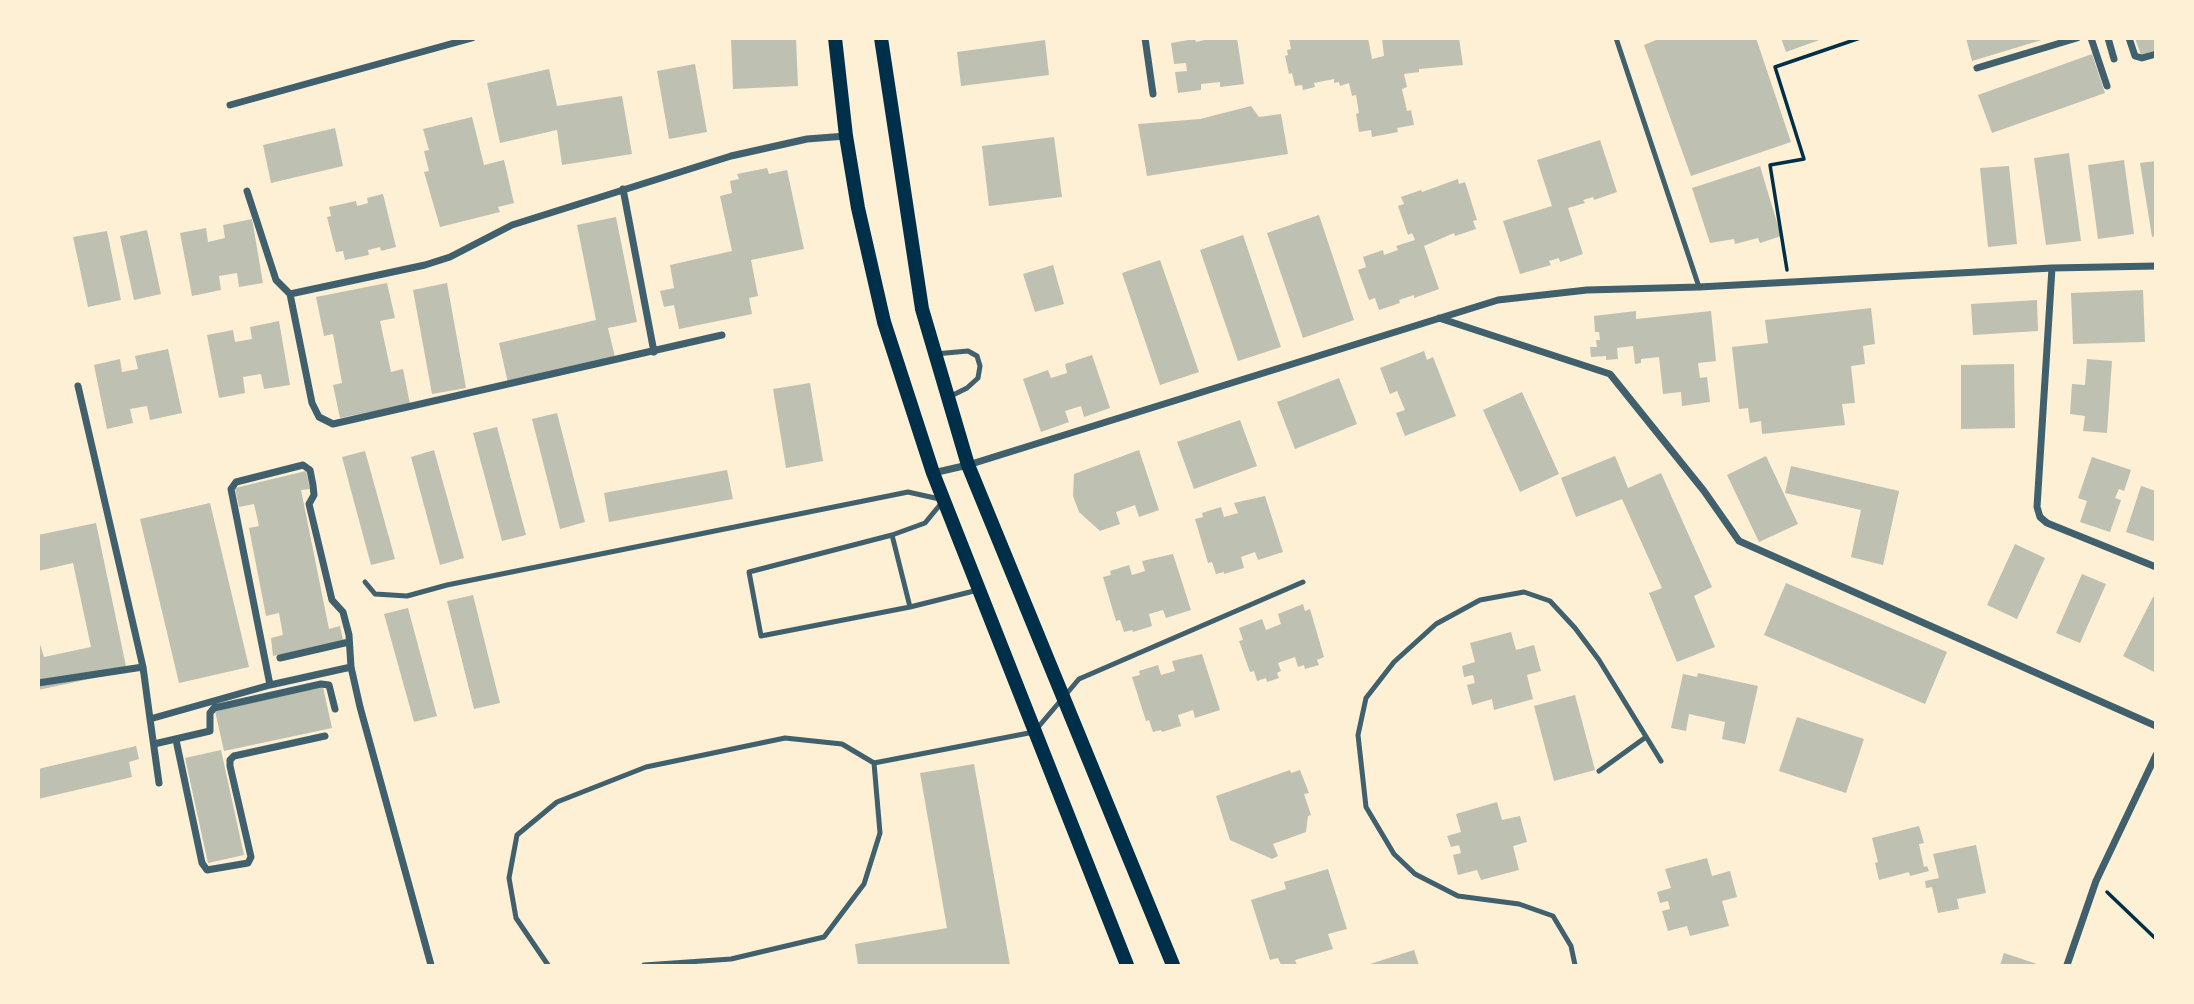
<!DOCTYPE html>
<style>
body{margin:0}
#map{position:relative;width:2194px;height:1004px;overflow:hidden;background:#fdf0d5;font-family:Rubik,sans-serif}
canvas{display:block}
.frame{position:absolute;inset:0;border:40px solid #fdf0d5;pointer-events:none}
</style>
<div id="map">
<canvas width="2194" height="1004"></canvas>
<div class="frame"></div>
</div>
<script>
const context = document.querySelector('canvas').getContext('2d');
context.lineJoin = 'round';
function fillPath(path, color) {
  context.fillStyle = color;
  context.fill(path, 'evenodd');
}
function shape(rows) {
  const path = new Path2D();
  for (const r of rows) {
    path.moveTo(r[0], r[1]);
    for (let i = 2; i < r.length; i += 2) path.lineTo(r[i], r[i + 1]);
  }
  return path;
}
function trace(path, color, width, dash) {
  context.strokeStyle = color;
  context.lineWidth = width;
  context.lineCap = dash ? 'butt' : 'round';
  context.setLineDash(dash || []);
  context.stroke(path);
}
fillPath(shape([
 [731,38,796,38,798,86,733,89],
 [1213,38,1237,38,1244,84,1220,87,1220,82,1201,84,1201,90,1178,93,1175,72,1187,71,1186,63,1174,64,1171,43,1195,39,1196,42],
 [1289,38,1368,38,1372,59,1384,56,1382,38,1459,38,1463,65,1419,69,1419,72,1404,74,1407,87,1402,89,1407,111,1411,110,1414,125,1397,128,1398,132,1372,137,1371,130,1359,132,1356,114,1359,113,1356,95,1352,96,1349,83,1340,86,1339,82,1334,83,1334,79,1314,83,1315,87,1303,90,1302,85,1295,86,1292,73,1289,74,1285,56,1288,55,1287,50,1291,49],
 [1661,38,1756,38,1791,142,1691,176,1644,45],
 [1781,38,1822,38,1822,39,1786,52],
 [1966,38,2045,38,2045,39,1972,61],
 [2135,38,2156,38,2156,50,2141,55],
 [1045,40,1049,75,961,86,957,52],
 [2092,54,2105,93,1992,133,1978,95],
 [695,64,707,132,669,139,657,71],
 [549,69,557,106,622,96,632,154,562,165,557,130,500,143,487,83],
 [1251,106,1259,117,1281,114,1288,154,1147,176,1138,124,1200,119],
 [472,117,484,165,504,160,514,203,498,207,500,212,440,227,424,172,429,171,424,151,429,150,423,129],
 [335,128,343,166,271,183,263,145],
 [1054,137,1062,197,989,206,982,146],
 [1600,140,1617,192,1594,200,1593,197,1583,200,1585,203,1568,208,1583,254,1560,262,1559,258,1549,261,1551,265,1520,274,1503,221,1552,206,1537,160],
 [2069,153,2081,241,2046,245,2034,158],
 [2124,160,2134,234,2098,239,2088,165],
 [2156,161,2156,236,2152,237,2140,163],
 [1760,166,1781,236,1760,243,1758,238,1735,244,1734,239,1710,243,1692,188],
 [2009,166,2017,244,1988,247,1980,168],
 [767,168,769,174,787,170,804,249,751,260,758,296,749,298,752,314,679,329,674,305,664,307,660,291,674,288,670,265,732,251,720,196,732,193,730,181,739,179,737,174],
 [1458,179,1459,184,1465,182,1477,220,1473,221,1476,229,1455,236,1454,233,1424,246,1439,289,1414,298,1414,295,1399,300,1400,303,1379,310,1375,298,1369,300,1358,270,1366,267,1363,257,1383,250,1384,255,1398,250,1396,246,1415,240,1412,233,1408,235,1398,206,1404,204,1401,197,1421,190,1422,192],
 [383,194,396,247,381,251,380,247,368,250,369,255,345,260,343,251,336,252,327,217,331,216,329,207,356,201,357,206,368,203,367,198],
 [1319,215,1354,320,1303,338,1267,233],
 [616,217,637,322,608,328,615,357,508,383,499,343,596,320,577,225],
 [252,219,263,283,239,287,237,273,219,276,221,290,192,296,180,233,206,228,208,242,225,238,223,225],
 [147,230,161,294,134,300,120,236],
 [107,231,121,300,88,307,73,237],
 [1243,235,1281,347,1238,361,1200,250],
 [1160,260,1199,372,1160,385,1122,273],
 [1053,265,1064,304,1035,312,1023,274],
 [387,283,395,318,380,321,391,372,403,369,410,404,340,418,333,385,342,383,333,334,324,336,316,297],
 [447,283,466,388,432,394,413,290],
 [2143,290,2145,342,2073,344,2071,293],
 [2037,300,2038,331,1973,335,1971,304],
 [1871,308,1875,344,1863,346,1865,364,1851,366,1855,403,1842,404,1845,425,1762,434,1761,421,1750,423,1748,408,1739,409,1732,347,1768,343,1765,320],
 [1636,311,1636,319,1711,311,1716,361,1698,363,1700,378,1707,377,1710,402,1682,406,1681,392,1663,394,1659,357,1641,359,1641,363,1635,364,1633,346,1617,348,1618,359,1606,360,1606,356,1591,357,1590,347,1597,347,1596,340,1600,340,1599,332,1595,332,1594,316],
 [279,321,290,385,264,389,261,374,243,377,245,393,219,398,207,335,233,330,235,342,252,339,250,327],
 [168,349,182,413,150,420,147,406,130,409,133,423,107,429,94,365,120,359,122,372,138,369,135,356],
 [1424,351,1427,360,1433,357,1456,416,1405,436,1396,413,1405,410,1397,391,1390,394,1380,368],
 [1092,355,1110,408,1084,417,1081,406,1065,411,1069,422,1041,432,1023,379,1048,370,1051,378,1067,373,1065,364],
 [2087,359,2112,361,2107,433,2083,431,2085,416,2070,414,2072,384,2085,385],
 [2014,364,2015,428,1961,429,1961,365],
 [1339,378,1357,424,1295,449,1277,402],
 [810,383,823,461,786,468,773,389],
 [1522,392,1559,474,1520,492,1483,410],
 [557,413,585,522,560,529,532,419],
 [1240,420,1257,466,1194,489,1177,442],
 [497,427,526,535,502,541,473,433],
 [434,450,464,558,440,565,411,457],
 [1139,450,1159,510,1139,517,1135,505,1116,512,1120,524,1100,531,1079,512,1073,496,1074,474],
 [365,451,395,559,371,565,342,457],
 [1615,456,1628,488,1661,473,1712,587,1694,596,1715,647,1677,662,1649,593,1662,588,1622,499,1576,517,1561,478],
 [1766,456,1798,524,1759,542,1727,475],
 [2092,457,2131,470,2124,491,2119,489,2115,498,2121,500,2110,532,2080,522,2087,501,2078,498],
 [1791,466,1899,491,1883,565,1851,557,1861,510,1785,493],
 [727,470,733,499,609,522,604,493],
 [306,471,310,489,301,490,329,629,340,626,343,640,273,656,271,638,283,635,279,613,266,616,249,528,259,526,254,504,239,507,235,488],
 [2141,486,2156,491,2156,542,2126,532],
 [1265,496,1283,552,1258,560,1255,552,1241,557,1244,568,1224,574,1224,572,1216,574,1212,562,1208,563,1195,519,1203,517,1202,513,1221,507,1224,517,1238,513,1234,503],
 [210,503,249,667,179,683,140,519],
 [96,523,127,671,38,690,38,638,44,657,91,647,73,563,38,571,38,535],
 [2015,544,2045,558,2017,619,1987,605],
 [1173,554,1191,610,1166,618,1163,610,1149,614,1152,626,1133,632,1132,630,1124,632,1120,620,1116,621,1103,577,1111,575,1110,571,1129,565,1132,575,1145,571,1142,561],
 [2082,574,2106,584,2080,643,2056,633],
 [1786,583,1947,652,1925,704,1764,635],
 [473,595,500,703,474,709,447,601],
 [2153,597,2156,599,2156,673,2123,656],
 [1303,604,1305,611,1310,609,1324,657,1317,660,1319,665,1305,669,1304,665,1298,667,1295,657,1278,663,1281,671,1277,673,1279,678,1267,682,1266,678,1257,681,1254,671,1250,672,1239,641,1243,640,1239,628,1262,619,1266,630,1281,624,1278,614],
 [408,608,437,716,414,722,384,614],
 [1511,632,1516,650,1534,645,1541,671,1527,675,1533,699,1494,710,1492,699,1472,705,1467,685,1475,683,1473,675,1464,677,1462,666,1475,662,1470,643],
 [1202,654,1220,710,1195,718,1193,710,1178,715,1181,726,1162,732,1161,730,1153,732,1149,720,1146,721,1132,677,1140,675,1139,671,1158,665,1161,675,1175,671,1172,661],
 [1698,673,1758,686,1745,744,1722,739,1725,722,1689,714,1686,731,1671,728,1683,674,1697,677],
 [323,687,332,728,224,751,215,711],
 [1575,695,1595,770,1554,781,1534,706],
 [1797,717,1864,739,1846,793,1779,771],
 [136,746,139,759,129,762,132,777,38,799,38,769],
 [221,750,244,855,208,863,185,758],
 [974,764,1010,965,858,965,855,944,947,928,920,773],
 [1290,770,1291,773,1300,770,1309,793,1304,794,1311,815,1308,816,1306,832,1273,844,1278,856,1272,859,1230,840,1216,796],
 [1497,802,1502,820,1520,816,1527,842,1513,846,1519,870,1481,880,1477,870,1458,875,1453,855,1461,853,1459,845,1451,847,1447,836,1461,832,1456,814],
 [1919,826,1924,843,1919,844,1924,867,1927,866,1929,871,1910,876,1909,872,1879,880,1875,863,1878,862,1872,838],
 [1976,845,1986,893,1957,899,1959,909,1938,913,1932,887,1926,888,1925,881,1939,878,1933,854],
 [1707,858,1712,876,1730,871,1737,897,1722,901,1729,926,1690,936,1687,926,1668,931,1662,911,1670,909,1668,901,1660,903,1657,892,1671,888,1665,869],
 [1328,869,1347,929,1328,934,1333,949,1295,960,1297,965,1281,965,1278,958,1270,960,1251,900,1286,889,1284,882],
 [1414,950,1419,965,1367,965],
 [2004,953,2040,965,2000,965]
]), '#bec0b2');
trace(shape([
 [1787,270,1770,165,1804,159,1775,67,1860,38],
 [2107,892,2156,939]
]), '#003049', 3.5);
trace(shape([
 [1616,38,1699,287],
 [935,354,968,351,977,356,980,366,978,378,967,388,949,397],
 [365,582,375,594,407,596,447,585,908,492,944,500,925,523,892,535,749,572,761,636,910,607,892,535],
 [910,607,978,590],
 [1599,771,1646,737],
 [548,965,516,918,509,878,517,835,557,802,646,767,785,738,842,744,874,763,1034,732,1079,679,1303,582],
 [644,965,731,959,824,937,864,884,880,833,874,763],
 [1575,965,1571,946,1553,916,1519,904,1458,896,1415,874,1394,854,1366,807,1358,735,1366,698,1394,662,1436,624,1480,600,1524,592,1550,601,1575,628,1599,660,1661,761]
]), '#3f606c', 5);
trace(shape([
 [1145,38,1153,94],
 [2091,38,2107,86],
 [2108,38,2114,59],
 [2129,38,2135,56,2142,58,2156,54],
 [1977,68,2077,38],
 [230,105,472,38],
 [623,189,654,352],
 [247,191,276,280,290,294,425,265,450,257,512,225,731,156,807,139,846,136],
 [2052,268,2037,507,2040,517,2047,523,2156,567],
 [290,294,312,403,319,417,333,424,722,335],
 [1439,318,1610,374,1704,491,1739,541,2156,726],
 [78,386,143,667,150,719,270,685,351,667,360,707,431,965],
 [933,473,968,465,1498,300,1587,290,1699,287,2052,268,2156,266],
 [280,658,349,642],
 [38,683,143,667],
 [270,685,231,489,236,482,303,465,310,470,313,485,314,495,309,504,332,600,343,612,349,635,351,667],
 [150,719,159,783],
 [176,740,202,863,207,870,248,863,251,857,230,766,230,760,234,756,325,736],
 [154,744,210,731,210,713,214,708,321,684,329,685,335,709],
 [2067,965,2096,881,2156,755]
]), '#3f606c', 7);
trace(shape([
 [835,38,846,136,858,208,884,322,933,473,1127,965],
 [881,38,922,309,968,465,1173,965]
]), '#003049', 14);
</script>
